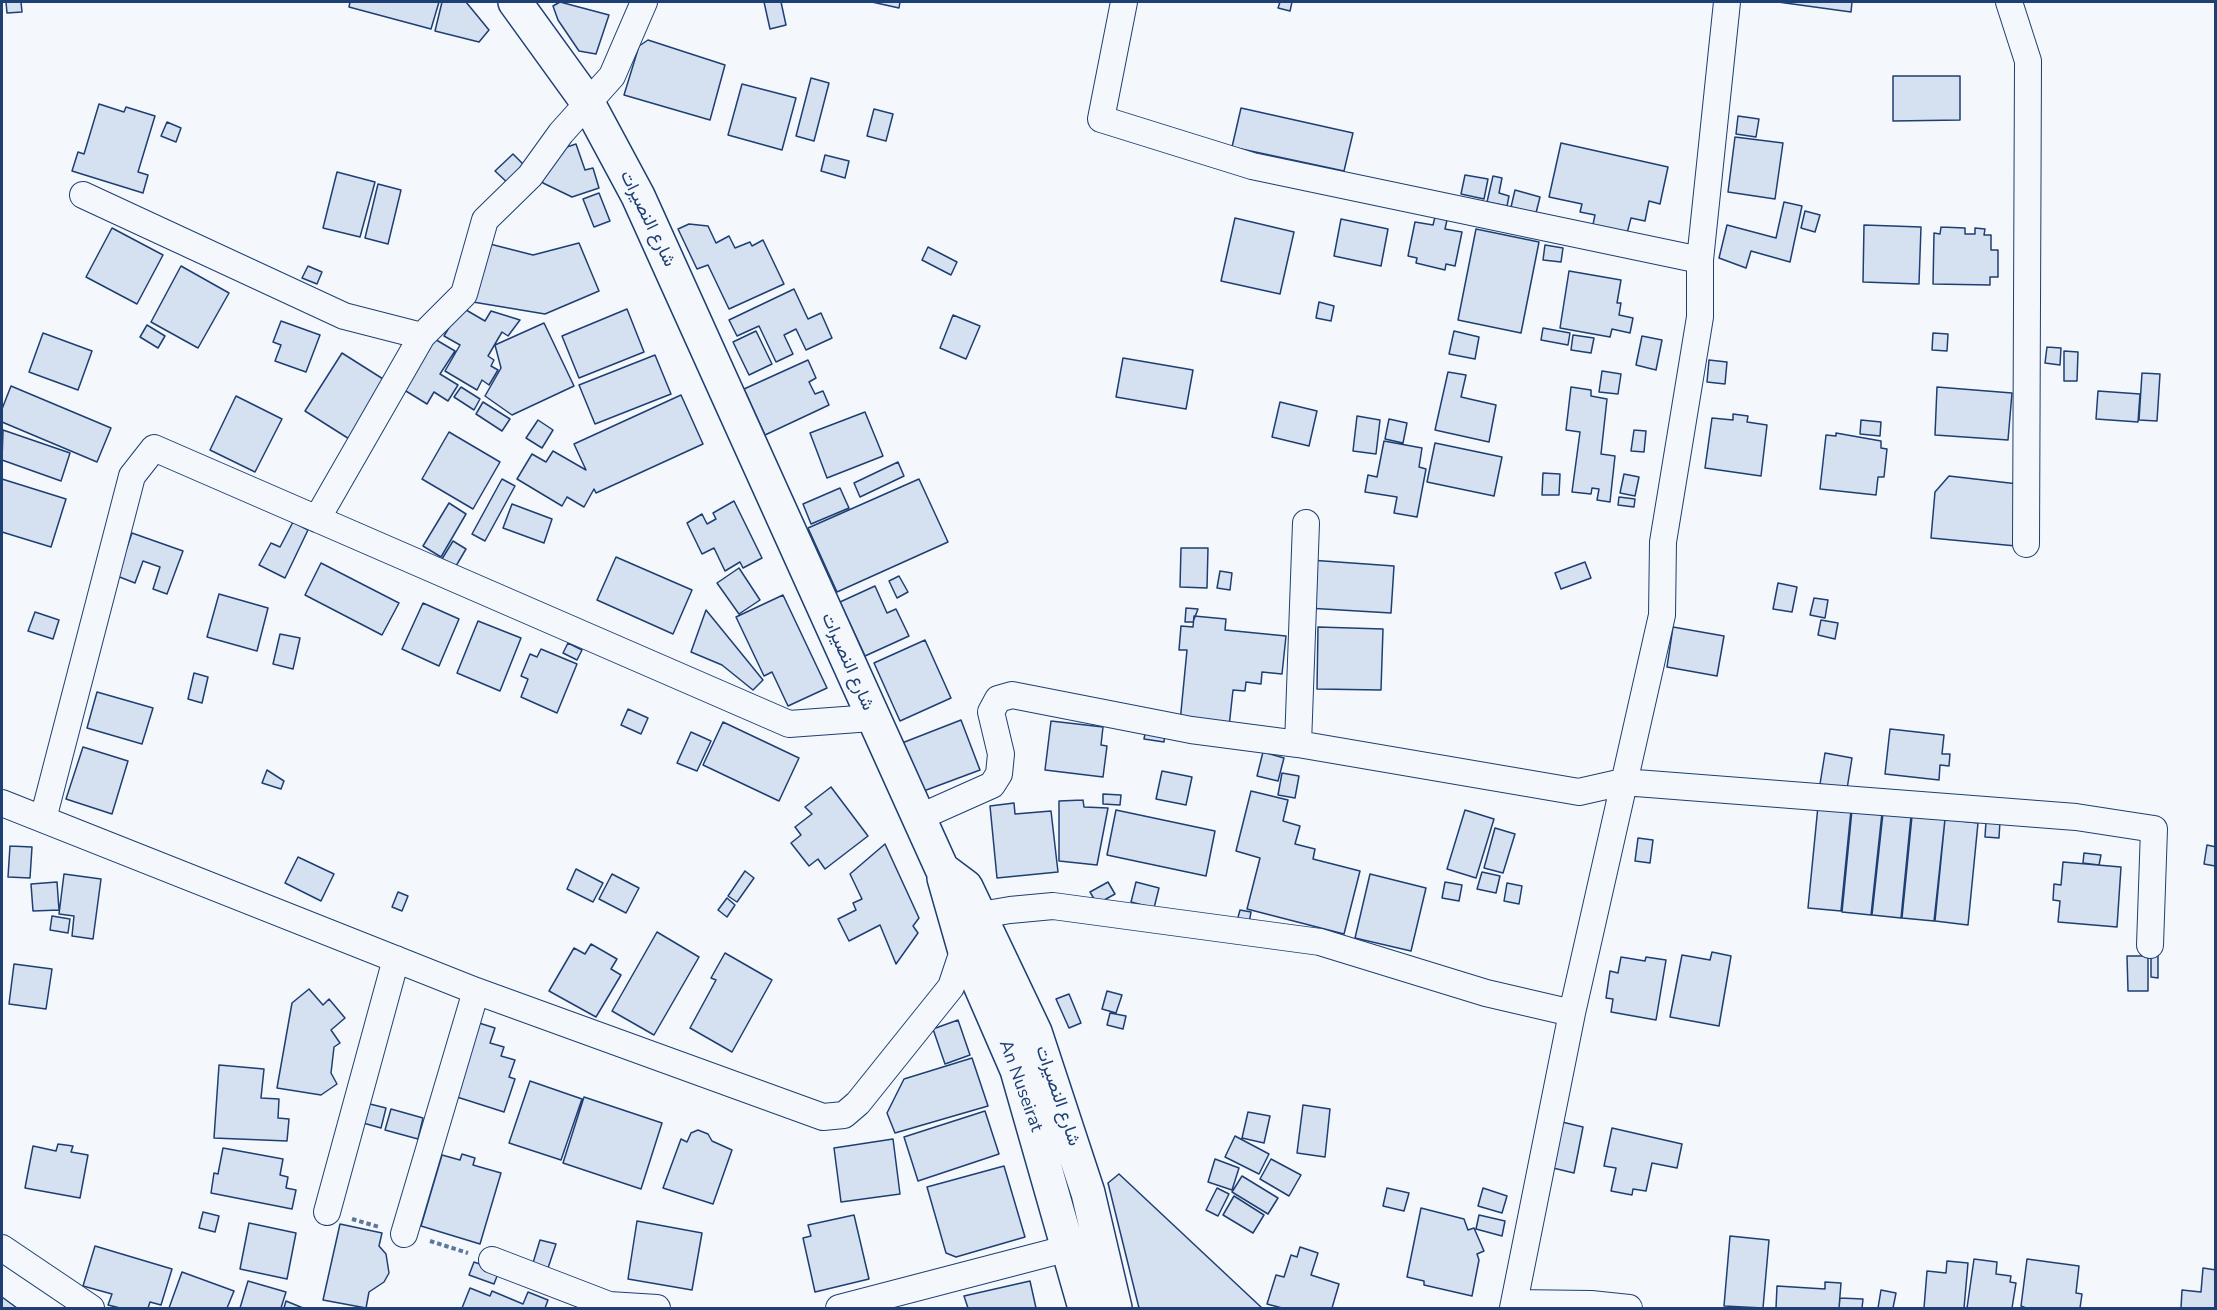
<!DOCTYPE html>
<meta charset="utf-8">
<style>
body{margin:0}
#map{position:relative;width:2217px;height:1310px;overflow:hidden;background:#f4f7fb;font-family:"Nunito Sans",sans-serif}
canvas{display:block}
.frame{position:absolute;inset:0;border:3px solid #1d3f73;pointer-events:none}
</style>
<div id="map">
<canvas width="2217" height="1310"></canvas>
<div class="frame"></div>
</div>
<script>
const context = document.querySelector('canvas').getContext('2d');
context.lineJoin = 'round';
function fillPath(path, color) {
  context.fillStyle = color;
  context.fill(path, 'evenodd');
}
function shape(rows) {
  const path = new Path2D();
  for (const r of rows) {
    path.moveTo(r[0], r[1]);
    for (let i = 2; i < r.length; i += 2) path.lineTo(r[i], r[i + 1]);
  }
  return path;
}
function trace(path, color, width, dash) {
  context.strokeStyle = color;
  context.lineWidth = width;
  context.lineCap = dash ? 'butt' : 'round';
  context.setLineDash(dash || []);
  context.stroke(path);
}
function drawText(font, color, halo, rows, align = 'center') {
  context.font = font + ' "Nunito Sans",Vazirmatn,sans-serif';
  context.lineWidth = 4.5;
  context.setLineDash([]);
  context.textBaseline = 'middle';
  context.strokeStyle = halo;
  context.fillStyle = color;
  for (const [text, x, y, turn = 0] of rows) {
    context.save();
    context.translate(x, y);
    context.rotate((+turn || 0) * Math.PI / 180);
    context.textAlign = isNaN(turn) ? turn : align;
    if (halo) context.strokeText(text, 0, 0);
    context.fillText(text, 0, 0);
    context.restore();
  }
}
const building = shape([
 [6,2,21,2,22,12,7,13,6,2],
 [350,2,439,2,431,29,349,7,350,2],
 [442,2,466,2,489,30,479,42,435,31,442,2],
 [560,2,609,15,596,54,579,51,558,20,553,6,560,2],
 [764,2,781,2,786,25,770,29,764,2],
 [872,2,900,2,899,8,872,2],
 [1280,2,1292,2,1290,11,1278,8,1280,2],
 [1778,2,1852,2,1851,12,1778,2],
 [648,40,725,65,710,120,624,95,639,46,648,40],
 [1893,76,1960,76,1960,120,1893,121,1893,76],
 [811,78,829,83,814,141,796,136,811,78],
 [742,84,796,98,782,150,728,135,742,84],
 [99,104,124,112,126,107,155,116,138,172,148,175,143,193,72,171,78,152,84,154,99,104],
 [1241,108,1353,133,1344,171,1232,147,1241,108],
 [874,109,893,114,886,141,867,136,874,109],
 [1738,116,1759,119,1756,137,1736,134,1738,116],
 [167,122,181,128,176,142,161,136,167,122],
 [1735,137,1783,143,1775,199,1728,192,1735,137],
 [1561,143,1668,167,1660,204,1649,201,1645,221,1631,218,1626,237,1592,229,1595,215,1580,212,1582,204,1549,197,1561,143],
 [576,144,585,170,593,168,599,188,572,197,543,183,540,174,555,151,576,144],
 [513,154,528,169,511,186,495,171,513,154],
 [825,155,849,161,845,178,821,171,825,155],
 [337,172,375,182,360,237,323,228,337,172],
 [1465,175,1488,179,1484,199,1461,194,1465,175],
 [1493,176,1502,178,1499,193,1509,196,1507,206,1487,202,1493,176],
 [378,184,401,190,388,244,365,238,378,184],
 [1515,190,1540,197,1536,213,1511,207,1515,190],
 [599,193,610,221,594,227,583,199,599,193],
 [1784,202,1802,206,1790,262,1751,251,1746,268,1719,258,1727,225,1776,238,1784,202],
 [1805,211,1820,215,1815,232,1801,228,1805,211],
 [1435,217,1447,220,1445,229,1462,232,1455,266,1446,264,1445,270,1416,263,1417,258,1408,256,1415,222,1433,225,1435,217],
 [1235,218,1294,232,1280,294,1221,281,1235,218],
 [1341,219,1388,229,1381,266,1334,256,1341,219],
 [689,224,708,226,716,243,729,236,735,248,750,242,752,246,763,240,784,284,729,309,708,265,697,269,678,229,689,224],
 [1864,225,1921,227,1919,284,1863,282,1864,225],
 [1941,227,1965,228,1965,234,1975,234,1975,228,1985,229,1984,235,1991,235,1991,250,1998,250,1998,277,1990,277,1990,285,1933,284,1934,233,1940,234,1941,227],
 [112,228,163,255,137,304,86,277,112,228],
 [1476,229,1539,242,1521,333,1458,320,1476,229],
 [486,243,533,255,579,243,599,291,545,314,473,302,486,243],
 [1545,245,1563,248,1561,262,1543,260,1545,245],
 [928,247,957,262,951,275,922,260,928,247],
 [181,266,229,293,198,348,151,322,181,266],
 [308,266,322,272,317,284,302,278,308,266],
 [1569,271,1621,280,1617,303,1621,303,1619,315,1633,318,1630,333,1612,329,1610,337,1560,328,1569,271],
 [794,289,808,319,821,313,832,338,806,350,796,329,784,335,793,354,776,362,759,326,737,336,729,320,794,289],
 [1319,302,1334,306,1331,321,1316,318,1319,302],
 [461,307,485,321,491,311,520,320,508,336,502,332,488,356,494,360,491,366,498,370,489,385,482,380,477,390,445,371,460,345,444,336,461,307],
 [627,309,644,352,579,378,562,336,627,309],
 [953,315,980,326,966,359,940,348,953,315],
 [281,321,320,335,306,372,275,361,281,345,273,342,281,321],
 [544,323,574,386,512,415,485,396,501,368,495,345,544,323],
 [147,325,165,336,158,348,140,337,147,325],
 [1543,328,1570,333,1568,345,1541,340,1543,328],
 [756,331,772,364,749,375,733,342,756,331],
 [1454,331,1479,337,1475,359,1449,354,1454,331],
 [43,333,92,351,78,390,29,372,43,333],
 [1933,333,1948,334,1947,351,1932,350,1933,333],
 [1573,335,1594,338,1591,353,1571,350,1573,335],
 [1642,336,1662,340,1656,370,1636,365,1642,336],
 [433,338,455,351,440,374,458,385,448,401,434,392,427,404,401,388,433,338],
 [2047,347,2061,348,2060,365,2045,363,2047,347],
 [2064,351,2078,352,2077,381,2064,381,2064,351],
 [342,353,391,384,354,442,305,411,342,353],
 [655,355,671,394,595,424,579,385,655,355],
 [1123,358,1193,370,1186,409,1116,397,1123,358],
 [808,360,816,378,809,382,815,394,823,391,829,405,765,435,744,389,808,360],
 [1709,360,1727,362,1725,384,1707,382,1709,360],
 [1602,371,1621,374,1618,394,1599,392,1602,371],
 [1448,372,1466,375,1461,397,1496,405,1489,442,1435,430,1448,372],
 [2142,373,2160,374,2157,421,2139,420,2142,373],
 [11,386,111,428,97,462,2,422,2,409,11,386],
 [461,387,480,399,474,410,454,397,461,387],
 [1571,387,1591,390,1591,396,1607,399,1601,454,1615,456,1610,502,1597,500,1599,489,1592,488,1591,494,1572,492,1580,432,1566,430,1571,387],
 [1937,387,2012,393,2008,440,1935,435,1937,387],
 [2098,391,2140,394,2138,422,2096,419,2098,391],
 [681,395,703,444,596,493,594,489,584,507,567,497,562,506,517,479,532,454,546,462,553,451,586,470,574,444,681,395],
 [236,396,282,419,255,472,210,450,236,396],
 [483,402,510,419,502,431,476,414,483,402],
 [1280,402,1317,411,1309,446,1272,437,1280,402],
 [865,412,883,456,827,478,810,433,865,412],
 [1733,414,1748,416,1747,422,1767,425,1761,476,1705,468,1712,418,1733,420,1733,414],
 [1357,416,1380,420,1376,454,1353,451,1357,416],
 [1389,419,1407,423,1403,443,1385,439,1389,419],
 [538,420,553,430,542,448,526,438,538,420],
 [1861,420,1881,422,1880,436,1860,434,1861,420],
 [3,430,70,453,61,481,2,460,3,430],
 [1634,430,1646,431,1644,452,1631,451,1634,430],
 [449,432,500,462,473,509,422,479,449,432],
 [1836,433,1881,441,1881,448,1887,449,1884,477,1878,477,1876,495,1820,489,1826,435,1836,436,1836,433],
 [1384,441,1422,448,1419,467,1426,469,1417,517,1394,513,1397,497,1365,492,1368,475,1377,477,1384,441],
 [1435,443,1502,457,1494,496,1427,482,1435,443],
 [898,462,904,476,860,497,854,483,898,462],
 [1543,473,1560,474,1559,495,1542,495,1543,473],
 [1624,474,1639,477,1635,496,1620,493,1624,474],
 [1949,476,2018,484,2016,546,1931,538,1935,492,1949,476],
 [2,479,66,499,51,547,2,532,2,479],
 [502,479,515,486,485,541,472,534,502,479],
 [919,479,948,542,837,592,808,528,919,479],
 [840,488,849,508,811,524,803,504,840,488],
 [1619,497,1635,499,1634,507,1618,505,1619,497],
 [734,501,762,558,743,568,740,562,725,571,714,548,702,554,687,523,702,514,707,524,716,519,713,513,734,501],
 [449,503,466,514,441,557,423,546,449,503],
 [512,504,552,519,544,543,503,528,512,504],
 [293,522,308,530,285,578,259,565,271,543,280,547,293,522],
 [132,533,183,551,167,594,153,589,160,567,143,561,135,583,117,576,132,533],
 [453,541,466,549,456,566,442,559,453,541],
 [1181,548,1208,548,1207,588,1180,587,1181,548],
 [616,557,692,590,673,634,597,600,616,557],
 [1310,560,1394,566,1391,613,1307,608,1310,560],
 [1585,562,1591,578,1561,589,1555,573,1585,562],
 [321,563,399,603,382,635,305,595,321,563],
 [739,568,760,600,739,614,717,583,739,568],
 [1220,571,1232,573,1230,590,1217,588,1220,571],
 [899,576,908,592,897,598,889,581,899,576],
 [1778,583,1797,587,1792,612,1773,609,1778,583],
 [875,586,887,613,896,609,909,636,865,656,840,602,875,586],
 [219,594,268,608,257,651,207,637,219,594],
 [783,595,827,688,788,706,772,672,764,676,736,617,783,595],
 [1814,598,1828,600,1825,618,1810,615,1814,598],
 [423,603,459,619,439,666,402,649,423,603],
 [1186,608,1198,609,1193,622,1185,622,1186,608],
 [706,610,763,680,753,690,722,665,691,652,706,610],
 [35,612,59,620,53,639,28,631,35,612],
 [1194,616,1226,619,1225,630,1286,636,1282,674,1262,672,1261,684,1246,682,1245,691,1233,690,1229,727,1180,722,1187,650,1179,650,1181,626,1193,627,1194,616],
 [1821,620,1838,623,1835,639,1818,635,1821,620],
 [478,621,521,638,500,691,457,673,478,621],
 [1318,627,1383,629,1381,690,1317,689,1318,627],
 [1673,627,1724,636,1717,676,1667,667,1673,627],
 [280,634,300,638,293,669,273,664,280,634],
 [925,640,951,698,900,721,874,663,925,640],
 [568,643,582,650,577,660,563,653,568,643],
 [541,649,577,664,557,713,521,697,528,679,521,676,530,654,537,657,541,649],
 [194,673,208,677,202,703,188,699,194,673],
 [97,692,153,708,142,744,87,728,97,692],
 [628,709,648,718,641,734,621,725,628,709],
 [961,720,980,770,921,792,902,743,961,720],
 [1051,721,1103,727,1101,745,1107,746,1103,777,1045,770,1051,721],
 [723,722,799,758,779,801,703,765,723,722],
 [1146,729,1165,733,1164,742,1144,739,1146,729],
 [1890,729,1944,735,1942,754,1950,754,1949,766,1940,765,1939,780,1885,774,1890,729],
 [691,732,711,741,697,771,677,763,691,732],
 [83,747,128,761,112,814,66,799,83,747],
 [1263,752,1284,758,1278,781,1257,776,1263,752],
 [1825,753,1852,758,1847,789,1820,784,1825,753],
 [267,770,284,781,281,789,262,783,267,770],
 [1162,771,1192,777,1186,805,1156,799,1162,771],
 [1282,773,1299,776,1295,798,1278,795,1282,773],
 [831,787,868,836,825,869,818,859,809,866,791,843,801,835,795,827,812,814,805,807,831,787],
 [1251,791,1288,800,1283,821,1300,826,1295,844,1315,849,1313,859,1360,871,1344,934,1247,909,1260,858,1236,851,1251,791],
 [1103,794,1121,795,1120,805,1103,804,1103,794],
 [1083,800,1084,807,1108,808,1097,865,1059,861,1059,801,1083,800],
 [1014,803,1015,814,1051,811,1058,872,997,878,990,806,1014,803],
 [1818,806,1851,810,1841,911,1808,908,1818,806],
 [1116,810,1215,831,1206,876,1107,855,1116,810],
 [1465,810,1494,819,1476,878,1447,869,1465,810],
 [1852,810,1882,813,1871,915,1842,912,1852,810],
 [1883,813,1911,816,1901,918,1872,915,1883,813],
 [1912,816,1945,819,1934,921,1902,918,1912,816],
 [1945,819,1978,823,1968,925,1935,921,1945,819],
 [1986,821,2000,821,1999,838,1985,837,1986,821],
 [1495,828,1515,834,1503,873,1484,868,1495,828],
 [1638,838,1653,840,1650,863,1635,861,1638,838],
 [885,844,919,918,913,926,918,933,896,964,880,925,849,941,838,919,856,910,853,903,862,899,850,874,885,844],
 [2207,845,2216,847,2215,866,2204,864,2207,845],
 [10,846,32,847,30,878,8,877,10,846],
 [2084,853,2101,855,2099,865,2083,863,2084,853],
 [298,857,334,874,321,901,285,883,298,857],
 [2063,862,2121,867,2117,927,2058,922,2060,901,2053,900,2054,884,2061,885,2063,862],
 [576,869,603,883,593,902,567,889,576,869],
 [745,871,754,878,737,902,728,896,745,871],
 [1482,872,1500,876,1496,893,1477,889,1482,872],
 [64,874,101,879,93,939,72,936,74,916,59,914,64,874],
 [612,874,639,888,626,913,599,899,612,874],
 [1370,874,1426,888,1411,951,1355,938,1370,874],
 [57,882,59,910,33,911,31,884,57,882],
 [1108,882,1115,894,1097,904,1090,892,1108,882],
 [1136,882,1159,888,1154,908,1131,902,1136,882],
 [1445,882,1462,885,1459,901,1442,898,1445,882],
 [1507,883,1522,886,1519,904,1504,901,1507,883],
 [398,892,408,896,402,911,392,907,398,892],
 [727,898,735,905,727,917,718,910,727,898],
 [1240,910,1251,912,1249,923,1237,921,1240,910],
 [52,916,70,919,68,933,50,930,52,916],
 [657,932,699,957,654,1035,612,1011,657,932],
 [591,944,617,959,611,969,621,975,596,1017,549,991,574,948,585,954,591,944],
 [1712,952,1731,956,1719,1026,1670,1017,1682,955,1710,960,1712,952],
 [2158,952,2158,978,2151,977,2151,953,2158,952],
 [725,953,772,980,732,1052,690,1028,716,980,711,978,725,953],
 [2127,956,2148,956,2148,991,2128,991,2127,956],
 [1621,957,1645,961,1646,957,1666,960,1656,1020,1611,1012,1613,999,1606,998,1610,971,1618,973,1621,957],
 [14,964,52,969,46,1009,9,1004,14,964],
 [309,989,323,1005,329,999,345,1018,331,1030,340,1043,334,1047,331,1073,337,1084,321,1095,277,1088,292,1003,309,989],
 [1107,991,1122,995,1116,1013,1102,1009,1107,991],
 [1069,994,1081,1023,1069,1028,1056,999,1069,994],
 [1110,1013,1126,1016,1123,1029,1107,1025,1110,1013],
 [958,1020,970,1055,945,1064,933,1029,958,1020],
 [479,1023,495,1028,490,1043,504,1047,501,1056,515,1060,509,1077,515,1079,504,1112,457,1097,479,1023],
 [972,1058,988,1106,895,1133,887,1113,904,1079,972,1058],
 [219,1065,264,1069,261,1098,279,1099,278,1118,289,1119,287,1141,214,1138,219,1065],
 [530,1081,582,1099,561,1160,509,1143,530,1081],
 [584,1097,662,1123,641,1189,563,1163,584,1097],
 [362,1102,386,1108,381,1128,356,1121,362,1102],
 [1303,1105,1330,1109,1325,1157,1297,1153,1303,1105],
 [391,1109,423,1118,418,1139,385,1130,391,1109],
 [985,1111,999,1154,918,1181,904,1137,985,1111],
 [1248,1112,1270,1116,1264,1143,1242,1138,1248,1112],
 [1562,1122,1583,1127,1574,1173,1553,1168,1562,1122],
 [1612,1128,1682,1144,1677,1168,1652,1163,1646,1191,1633,1189,1632,1195,1611,1191,1616,1168,1604,1166,1612,1128],
 [698,1130,708,1134,712,1141,732,1150,713,1204,663,1188,681,1139,687,1142,691,1133,698,1130],
 [1235,1136,1269,1154,1259,1174,1225,1157,1235,1136],
 [893,1139,900,1194,841,1202,834,1148,893,1139],
 [58,1144,73,1146,71,1152,88,1155,80,1198,25,1188,33,1146,56,1151,58,1144],
 [223,1148,283,1159,280,1175,288,1177,286,1188,296,1190,292,1209,211,1193,214,1173,218,1174,223,1148],
 [462,1154,475,1158,473,1165,501,1173,480,1244,421,1226,442,1155,460,1160,462,1154],
 [1215,1159,1239,1168,1232,1190,1208,1182,1215,1159],
 [1271,1159,1301,1175,1289,1196,1260,1179,1271,1159],
 [1004,1166,1025,1237,956,1257,946,1253,927,1187,1004,1166],
 [1119,1174,1262,1308,1139,1308,1108,1183,1119,1174],
 [1242,1176,1278,1198,1268,1214,1232,1192,1242,1176],
 [1217,1188,1229,1194,1218,1216,1206,1210,1217,1188],
 [1387,1188,1409,1193,1404,1211,1383,1206,1387,1188],
 [1483,1188,1507,1196,1502,1213,1478,1206,1483,1188],
 [1234,1196,1264,1215,1253,1233,1223,1215,1234,1196],
 [1421,1208,1464,1219,1468,1230,1474,1228,1484,1251,1477,1254,1479,1260,1472,1296,1424,1285,1424,1281,1407,1277,1421,1208],
 [203,1212,219,1216,215,1232,199,1228,203,1212],
 [854,1215,869,1279,815,1292,803,1238,811,1236,808,1225,854,1215],
 [1479,1215,1505,1221,1502,1236,1476,1229,1479,1215],
 [637,1221,702,1233,692,1290,628,1279,637,1221],
 [249,1223,296,1233,287,1279,240,1269,249,1223],
 [340,1224,382,1233,379,1246,386,1254,389,1273,384,1282,369,1292,366,1308,323,1300,340,1224],
 [1730,1236,1769,1240,1763,1308,1724,1306,1730,1236],
 [540,1240,556,1244,548,1268,533,1263,540,1240],
 [95,1246,172,1269,161,1305,150,1302,148,1308,120,1308,108,1305,112,1294,83,1286,95,1246],
 [1300,1247,1318,1253,1311,1275,1339,1284,1332,1308,1282,1308,1267,1304,1276,1275,1284,1277,1291,1255,1297,1257,1300,1247],
 [1974,1259,1997,1262,1996,1274,2011,1276,2010,1282,2016,1283,2012,1308,1967,1308,1974,1259],
 [2027,1259,2079,1266,2076,1293,2082,1294,2080,1308,2026,1308,2021,1306,2027,1259],
 [1947,1261,1968,1263,1964,1308,1924,1308,1927,1271,1946,1273,1947,1261],
 [474,1262,499,1271,494,1284,469,1275,474,1262],
 [2203,1268,2216,1270,2216,1308,2181,1308,2182,1290,2201,1292,2203,1268],
 [182,1272,234,1291,227,1308,169,1308,182,1272],
 [248,1281,286,1292,281,1308,240,1308,248,1281],
 [1030,1281,1036,1308,968,1308,964,1296,1030,1281],
 [1825,1282,1841,1283,1839,1308,1776,1308,1777,1286,1825,1289,1825,1282],
 [470,1288,490,1296,492,1291,523,1304,528,1292,548,1300,545,1308,462,1308,470,1288],
 [1881,1290,1896,1293,1893,1308,1878,1308,1881,1290],
 [2,1297,17,1308,2,1308,2,1297],
 [1840,1298,1863,1299,1862,1308,1839,1308,1840,1298],
 [286,1301,303,1308,284,1308,286,1301]
]);
fillPath(building, '#d5e0f0');
trace(building, '#1d3f73', 1.5);
const street = shape([
 [1124,2,1101,119,1252,166,1700,260],
 [2009,2,2028,61,2026,544],
 [83,195,344,316,422,336,464,294,485,220,530,176,561,133,612,76,644,2],
 [317,519,422,336],
 [1298,744,1306,523],
 [2,803,476,991,823,1117,844,1115,858,1103,951,987,964,948],
 [918,818,992,785,999,774,1001,754,991,712,998,699,1012,695,1191,730,1298,744,1579,792,1623,782,2076,817,2154,829,2150,945],
 [43,819,132,476,154,448,789,724,872,718],
 [963,918,1010,910,1053,906,1320,942,1486,993,1572,1013],
 [327,1212,396,959],
 [404,1234,476,991],
 [2,1248,91,1308],
 [492,1260,609,1305,657,1308],
 [1515,1303,1591,1304,1629,1308],
 [839,1308,1069,1248],
 [1513,1308,1572,1013,1662,615,1663,542,1700,317,1700,260,1727,2]
]);
const secondary = shape([
 [515,2,588,103,638,196,942,869,966,887,1035,1032,1088,1193,1115,1308],
 [944,878,964,948,1017,1070,1085,1308]
]);
trace(street, '#1d3f73', 28);
trace(secondary, '#1d3f73', 36);
trace(shape([
 [352,1219,379,1227],
 [430,1241,468,1253]
]), '#5e769c', 4, [4.5, 3]);
trace(street, '#f4f7fb', 26);
trace(secondary, '#f4f7fb', 33);
drawText('18px', '#1d3f73', '#f4f7fb', [
 ["شارع النصيرات",647,219,64],
 ["شارع النصيرات",847,662,66],
 ["An Nuseirat",1020,1086,70],
 ["شارع النصيرات",1057,1096,71]
]);
</script>
